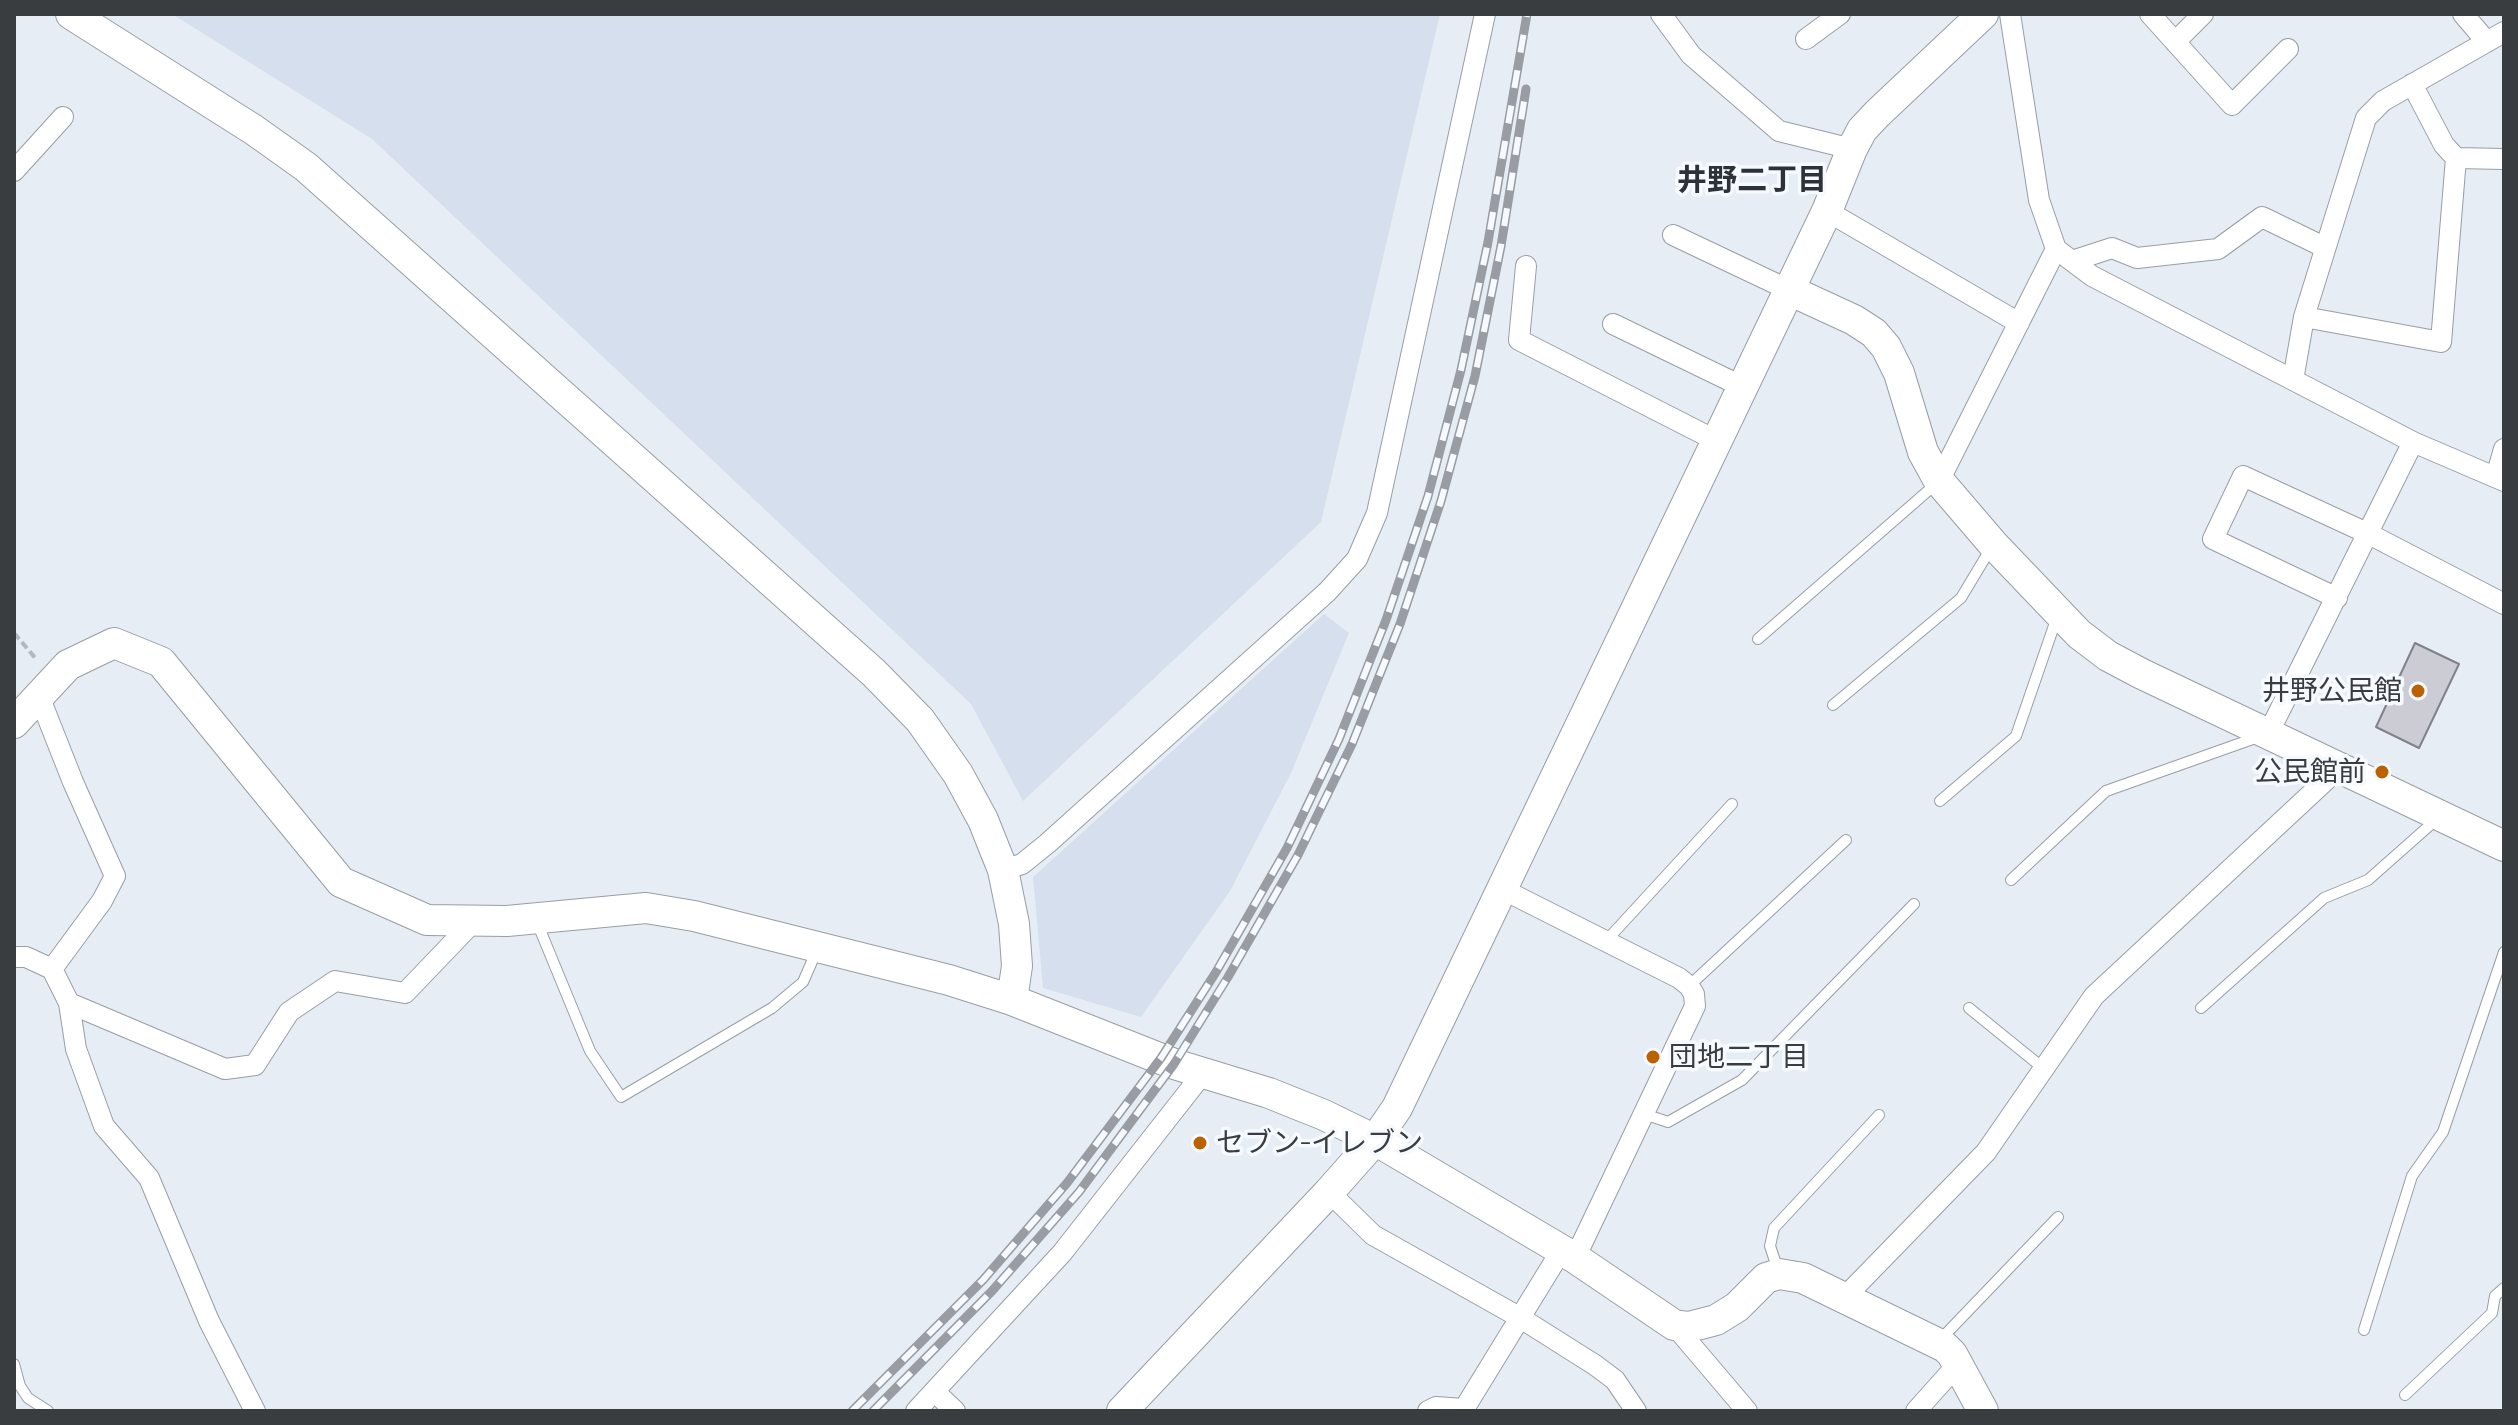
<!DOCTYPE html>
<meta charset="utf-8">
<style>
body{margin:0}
#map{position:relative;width:2518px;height:1425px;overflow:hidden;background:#e7edf5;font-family:Barlow,sans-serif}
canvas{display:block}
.frame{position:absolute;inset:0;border:16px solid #3a3d40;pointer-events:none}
</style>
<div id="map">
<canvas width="2518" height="1425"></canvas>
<div class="frame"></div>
</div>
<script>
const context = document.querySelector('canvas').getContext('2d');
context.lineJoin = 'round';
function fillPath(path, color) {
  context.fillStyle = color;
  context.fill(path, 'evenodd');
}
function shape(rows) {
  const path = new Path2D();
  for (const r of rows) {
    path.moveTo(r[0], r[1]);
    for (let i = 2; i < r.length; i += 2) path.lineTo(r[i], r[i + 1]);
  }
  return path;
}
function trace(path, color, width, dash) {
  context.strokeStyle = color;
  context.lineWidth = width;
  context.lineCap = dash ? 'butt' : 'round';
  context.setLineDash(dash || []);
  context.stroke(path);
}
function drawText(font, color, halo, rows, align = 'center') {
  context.font = font + ' Barlow,"Noto Sans JP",sans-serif';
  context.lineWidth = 7;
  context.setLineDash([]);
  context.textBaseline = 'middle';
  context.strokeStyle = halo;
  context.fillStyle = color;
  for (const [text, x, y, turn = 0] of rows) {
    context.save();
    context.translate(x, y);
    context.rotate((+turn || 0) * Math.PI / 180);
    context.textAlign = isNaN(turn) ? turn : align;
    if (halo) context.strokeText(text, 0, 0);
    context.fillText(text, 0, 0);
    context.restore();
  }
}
fillPath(shape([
 [172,14,1440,14,1321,522,1023,801,971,704,372,139],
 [1324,614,1349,633,1291,773,1230,891,1141,1017,1043,988,1033,877]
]), '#d5dfed');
const building = shape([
 [2415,643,2459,664,2419,748,2376,727,2415,643]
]);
fillPath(building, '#ccccd5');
trace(building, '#818189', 2);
const lane = shape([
 [1758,639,1937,483],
 [1833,705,1961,598,1991,548],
 [1940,801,2016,736,2057,617],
 [2011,880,2106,791,2261,736],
 [536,920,590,1051,621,1097,772,1008,803,982,817,950],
 [1606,941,1732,804],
 [1689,986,1846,840],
 [1969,1008,2043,1068],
 [2201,1008,2324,898,2368,880,2438,818],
 [1644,1114,1668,1122,1742,1080,1914,904],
 [1778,1270,1770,1246,1774,1228,1879,1115],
 [2364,1330,2412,1176,2443,1132,2504,952],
 [1940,1340,2058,1217],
 [14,1364,20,1386,28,1398,48,1411],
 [2405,1395,2492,1313,2495,1296,2504,1288]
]);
const street = shape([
 [1661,14,1691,55,1779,131,1852,149],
 [2010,14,2039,200,2056,249,2092,276,2293,380,2413,442,2504,481],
 [2150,14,2232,105,2288,49],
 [2463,14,2487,42],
 [1806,39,1840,14],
 [2175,42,2203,14],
 [2412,84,2444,145,2456,158,2504,159],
 [14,171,63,117],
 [1827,211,2019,323],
 [1673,235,1789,290],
 [2072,261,2112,248,2137,258,2218,249,2262,217,2324,247],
 [1526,266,1519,340,1717,441],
 [2304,317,2441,342,2456,158],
 [1613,324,1743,387],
 [2293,380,2304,317,2366,118,2383,101,2504,32],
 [2496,477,2504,449],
 [1939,481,2056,249],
 [2337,598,2213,539,2243,476,2369,534,2504,604],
 [39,696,73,782,115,876,102,901,52,969],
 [2268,734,2413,442],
 [1003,870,1022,864,1048,843,1327,592,1357,559,1377,513,1485,14],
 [1502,889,1679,978,1689,986,1694,994,1695,1006,1575,1258],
 [14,957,26,957,52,969,69,1003,76,1049,104,1126,149,1178,209,1321,255,1411],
 [69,1003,225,1069,255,1065,289,1012,335,981,405,993,475,920],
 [1329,1192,1373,1235,1519,1317,1595,1365,1615,1380,1636,1411],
 [1844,1298,1986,1152,2094,996,2339,768],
 [1674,1325,1747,1411],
 [935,1392,955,1411],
 [916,1411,1062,1253,1204,1072],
 [1428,1411,1436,1407,1464,1409,1561,1251],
 [1916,1411,1958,1364]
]);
const secondary = shape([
 [71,14,254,130,306,167,874,673,920,720,958,774,983,820,1003,870,1014,924,1017,966,1012,1000],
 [1789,290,1854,320,1874,333,1886,347,1899,373,1923,452,1939,481,1993,544,2079,634,2108,656,2142,674,2504,846],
 [14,723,68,665,114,643,161,662,341,882,427,920,507,921,646,908,694,916,949,980,1012,1000,1174,1064,1269,1093,1324,1115,1375,1140,1575,1258,1674,1325,1689,1327,1716,1320,1737,1307,1766,1278,1779,1274,1803,1278,1945,1347,1952,1354,1983,1411],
 [1122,1411,1329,1192,1375,1140,1397,1108,1827,211,1852,149,1862,130,1877,114,1983,14]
]);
trace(lane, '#999ea5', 12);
trace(street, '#999ea5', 22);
trace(secondary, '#999ea5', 32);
trace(shape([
 [14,633,37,660]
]), '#b3b8be', 4, [8, 4]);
trace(lane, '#fff', 10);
trace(street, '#fff', 20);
trace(secondary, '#fff', 30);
const rail = shape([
 [852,1411,983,1280,1067,1183,1161,1058,1216,972,1287,848,1339,739,1386,620,1428,496,1461,370,1488,242,1527,14],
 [873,1411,992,1291,1079,1192,1174,1064,1228,977,1298,855,1352,744,1400,624,1441,501,1475,376,1501,246,1526,89]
]);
trace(rail, '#999da3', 9);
trace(rail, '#f6faff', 6, [18]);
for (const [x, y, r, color] of [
 [2418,691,8,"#ba6100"],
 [2382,772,8,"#ba6100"],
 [1653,1057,8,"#ba6100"],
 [1200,1143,8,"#ba6100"]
]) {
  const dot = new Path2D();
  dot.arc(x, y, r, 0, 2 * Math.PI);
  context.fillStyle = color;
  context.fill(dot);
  trace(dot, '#f6faff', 3);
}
drawText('28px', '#3a3d40', '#f6faff', [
 ["井野公民館",2402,691],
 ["公民館前",2366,772],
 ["団地二丁目",1669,1057,"left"],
 ["セブン-イレブン",1216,1143,"left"]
], 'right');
drawText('bold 30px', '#2d3238', '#f6faff', [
 ["井野二丁目",1752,180]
]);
</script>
